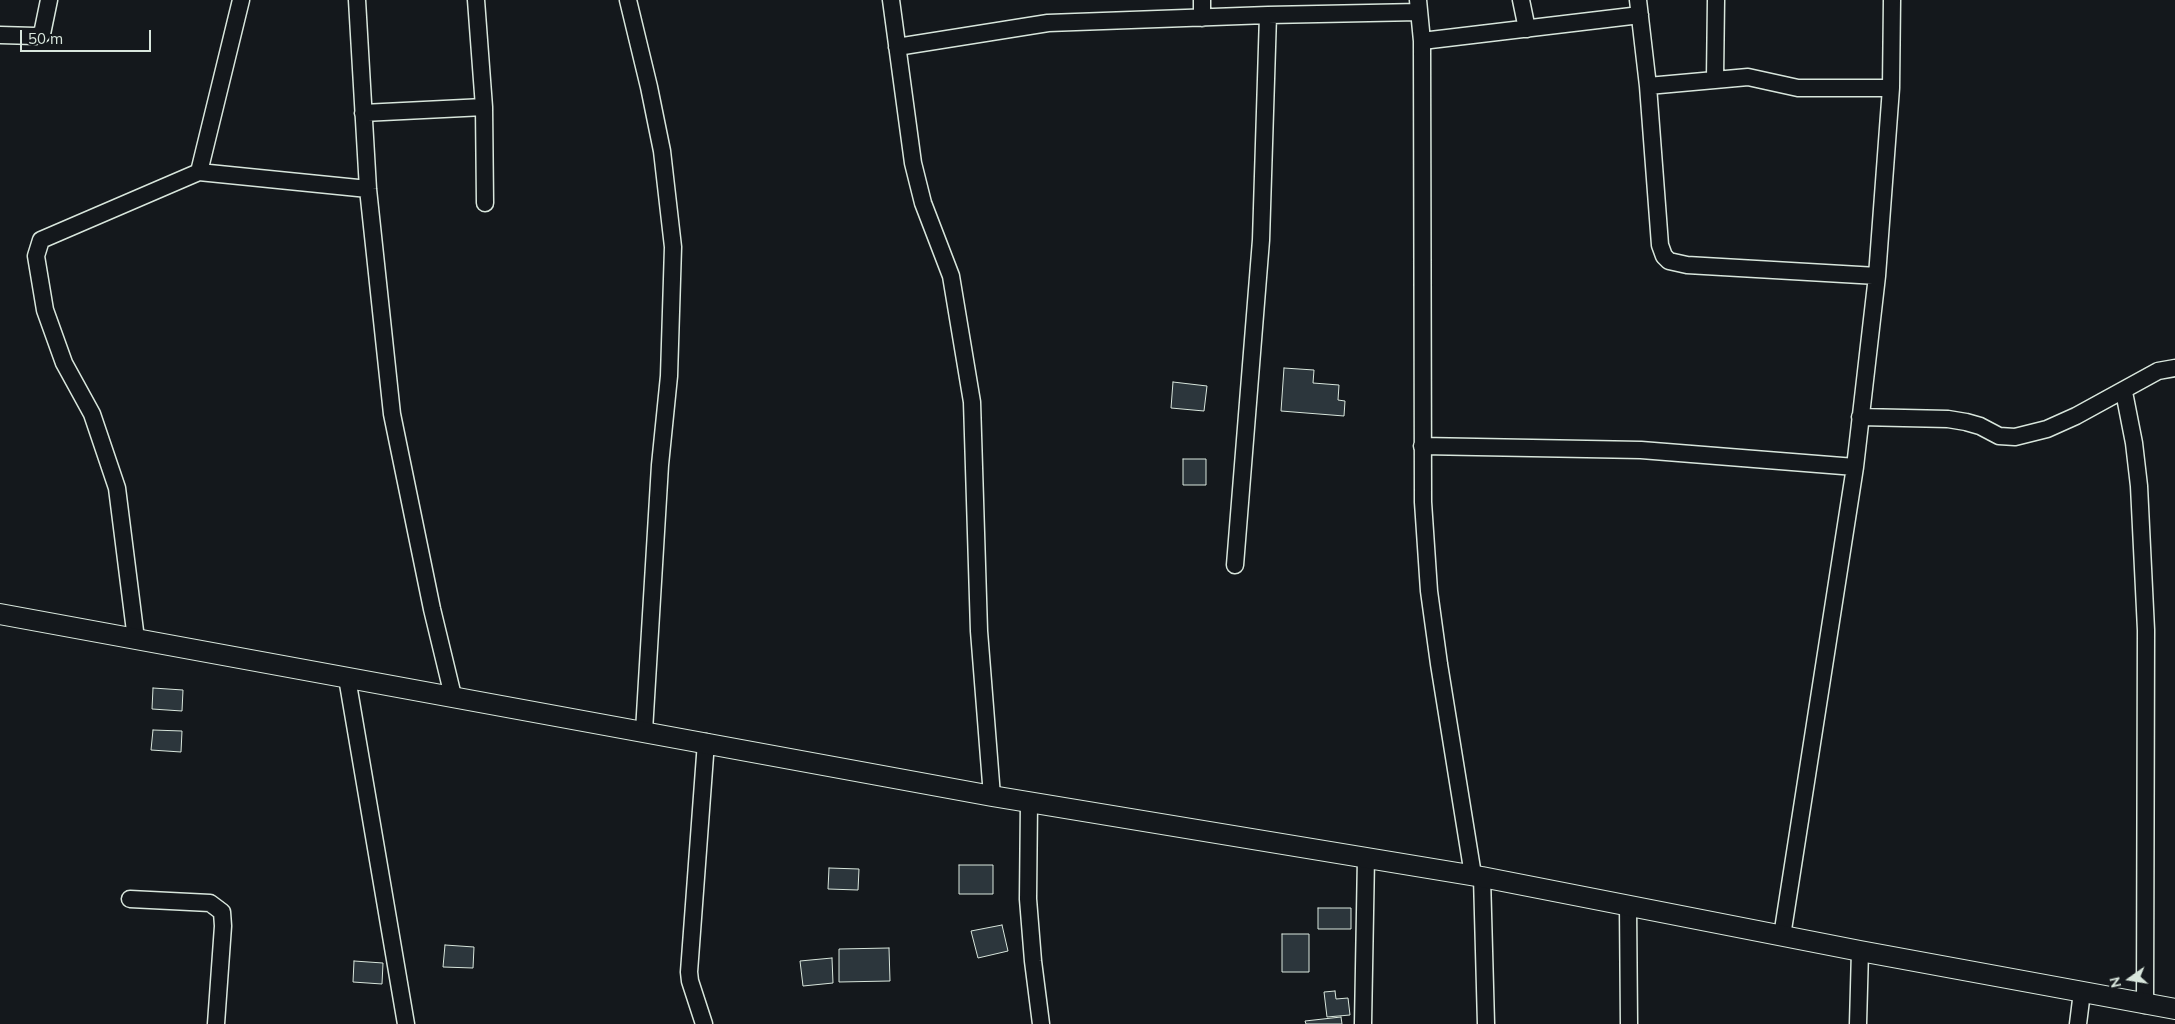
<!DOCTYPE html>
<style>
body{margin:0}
#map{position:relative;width:2175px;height:1024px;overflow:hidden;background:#14181c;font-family:Mulish,sans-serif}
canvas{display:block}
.north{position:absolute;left:2105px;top:954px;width:50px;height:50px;-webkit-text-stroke:4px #14181c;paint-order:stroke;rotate:257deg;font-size:14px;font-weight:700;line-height:20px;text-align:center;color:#d8e6dc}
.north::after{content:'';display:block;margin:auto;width:18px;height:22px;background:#d8e6dc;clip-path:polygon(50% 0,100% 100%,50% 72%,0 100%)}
.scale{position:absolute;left:20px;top:30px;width:131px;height:22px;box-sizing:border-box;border:2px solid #d8e6dc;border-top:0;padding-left:6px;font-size:15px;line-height:18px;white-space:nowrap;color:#d8e6dc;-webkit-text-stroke:4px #14181c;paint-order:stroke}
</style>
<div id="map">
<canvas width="2175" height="1024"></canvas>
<div class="north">N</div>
<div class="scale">50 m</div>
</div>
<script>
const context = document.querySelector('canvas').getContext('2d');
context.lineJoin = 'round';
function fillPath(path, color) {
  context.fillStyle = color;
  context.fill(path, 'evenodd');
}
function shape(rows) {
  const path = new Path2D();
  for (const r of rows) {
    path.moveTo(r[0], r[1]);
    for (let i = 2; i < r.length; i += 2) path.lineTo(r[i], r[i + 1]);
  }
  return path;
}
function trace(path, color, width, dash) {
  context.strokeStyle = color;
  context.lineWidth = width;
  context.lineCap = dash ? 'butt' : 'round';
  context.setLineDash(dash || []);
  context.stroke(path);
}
const building = shape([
 [1284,368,1314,370,1313,383,1339,385,1338,400,1345,401,1344,416,1281,411,1284,368],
 [1173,382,1207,386,1204,411,1171,408,1173,382],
 [1183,459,1206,459,1206,485,1183,485,1183,459],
 [153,688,183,690,182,711,152,709,153,688],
 [153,730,182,731,181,752,151,750,153,730],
 [959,865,993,865,993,894,959,894,959,865],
 [829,868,859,869,858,890,828,889,829,868],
 [1318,908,1351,908,1351,929,1318,929,1318,908],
 [1002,925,1008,951,978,958,971,931,1002,925],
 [1282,934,1309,934,1309,972,1282,972,1282,934],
 [445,945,474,947,473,968,443,967,445,945],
 [889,948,890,981,839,982,839,949,889,948],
 [832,958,833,983,803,986,800,961,832,958],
 [354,961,383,963,382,984,353,982,354,961],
 [1335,991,1336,999,1348,998,1350,1015,1327,1017,1324,992,1335,991],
 [1341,1017,1342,1024,1306,1024,1305,1021,1341,1017]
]);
fillPath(building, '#2c363c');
trace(building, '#d8e6dc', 1);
const minor = shape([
 [357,0,368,189,392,414,432,609,453,696],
 [476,0,484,107,485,203],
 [628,0,649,87,662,151,673,247,669,376,660,465,644,731],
 [891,0,913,163,923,203,951,276,972,402,979,631,992,796],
 [1202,0,1202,18],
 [1418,0,1422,41,1423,502,1429,591,1439,664,1473,875],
 [1521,0,1527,29],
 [1638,0,1648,86,1660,245,1664,256,1669,261,1687,265,1877,276],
 [0,35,35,36,42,34,49,0],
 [1422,41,1640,15],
 [897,47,1048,23,1268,15,1419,12],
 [1715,79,1716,0],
 [1648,86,1748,77,1798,88,1891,88],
 [363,113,484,107],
 [199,172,241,0],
 [2124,392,2134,443,2139,486,2146,630,2145,1005],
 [1860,417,1948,419,1966,422,1980,426,1999,436,2015,437,2047,429,2076,416,2158,371,2175,368],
 [1422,446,1641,450,1855,467],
 [1235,565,1261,240,1268,15],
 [136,639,117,488,92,414,64,363,45,310,36,256,41,240,199,172,368,189],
 [347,678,406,1024],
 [1029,802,1028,899,1033,961,1041,1024],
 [1482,877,1486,1024],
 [130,899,210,903,222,912,223,926,216,1024],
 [1628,905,1629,1024],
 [1782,936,1855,467,1877,276,1891,88,1892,0],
 [704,1024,690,981,689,972,706,742],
 [1363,1024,1366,857],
 [1858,1024,1860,951],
 [2078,1024,2082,992]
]);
const tertiary = shape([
 [0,614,992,796,1482,877,1860,951,2175,1009]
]);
trace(minor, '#d8e6dc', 19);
trace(tertiary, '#d8e6dc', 22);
trace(minor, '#14181c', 16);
trace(tertiary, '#14181c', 20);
</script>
